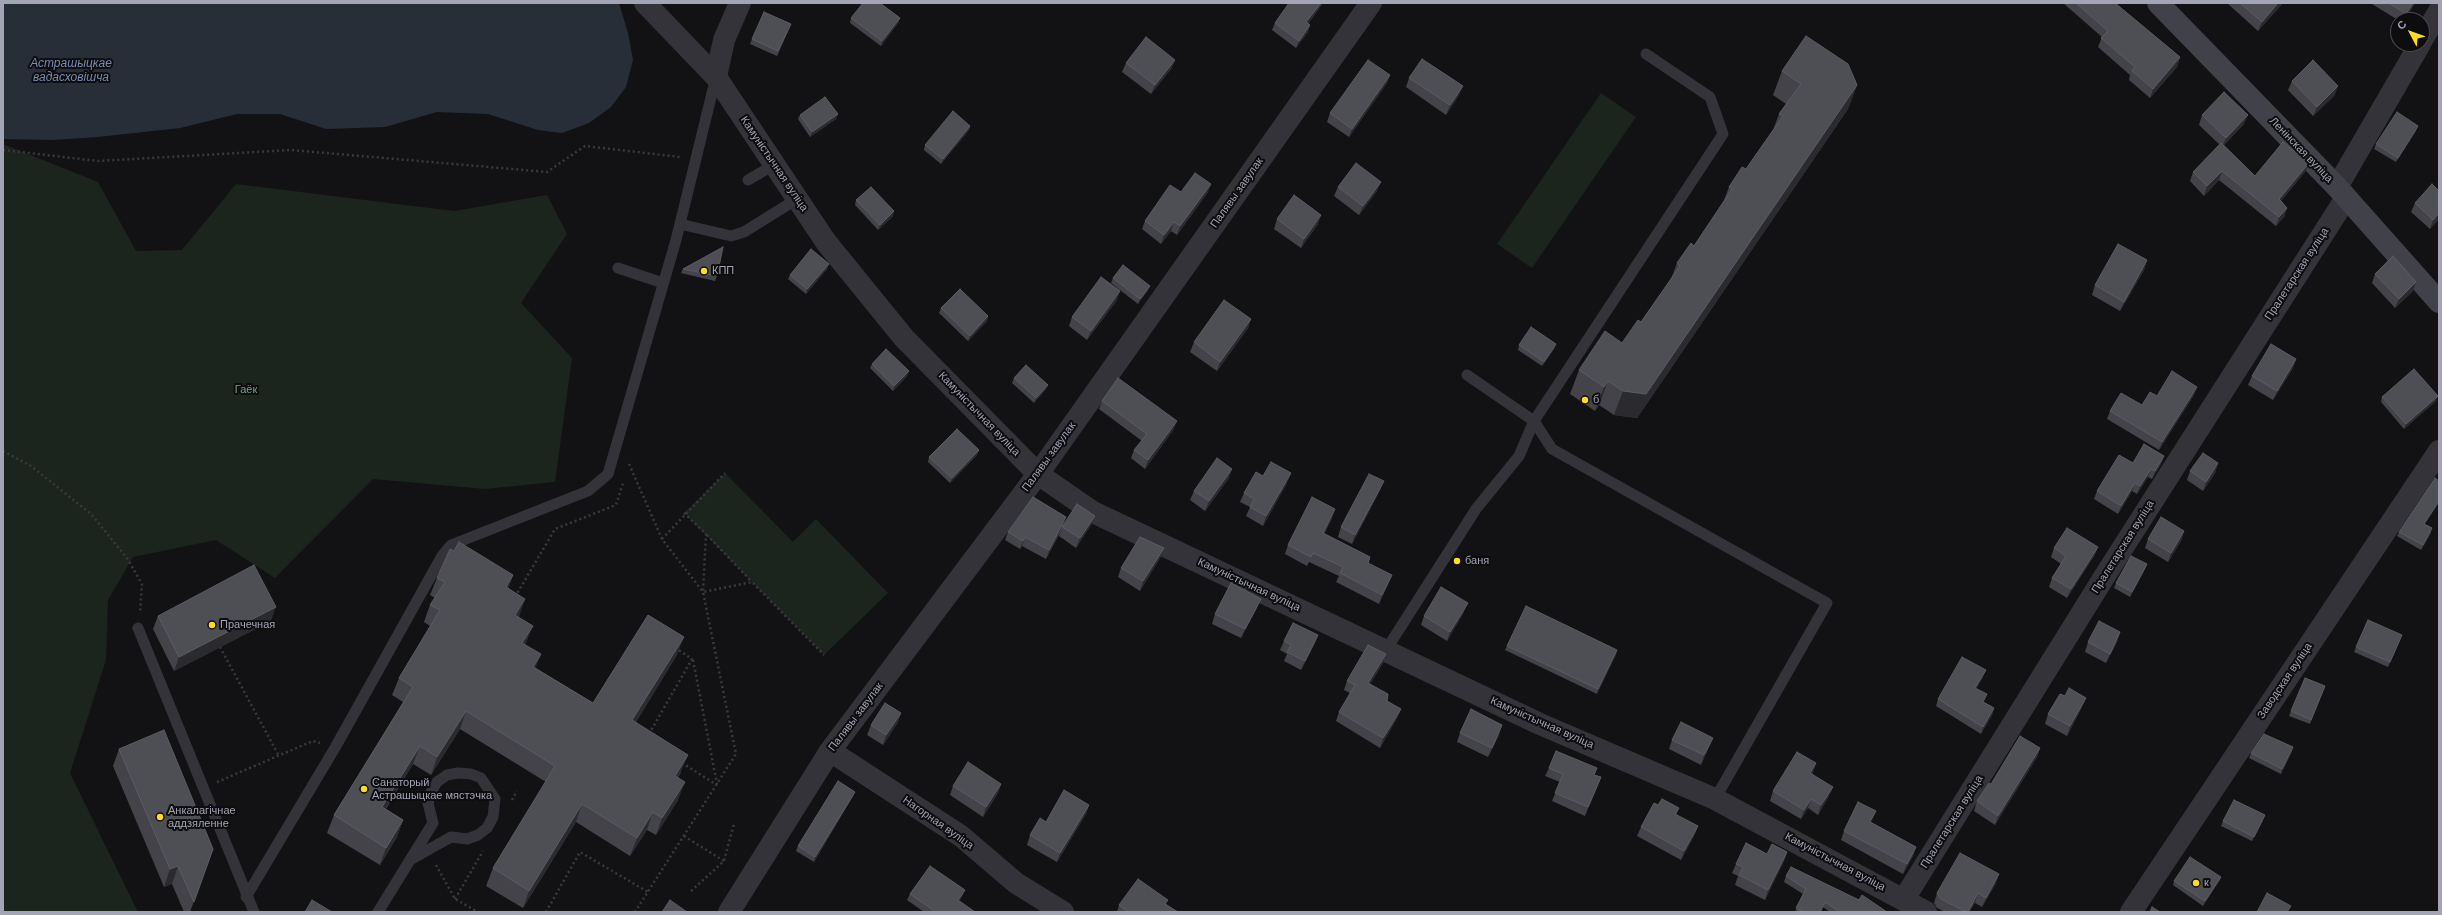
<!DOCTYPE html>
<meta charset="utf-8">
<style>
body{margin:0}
#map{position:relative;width:2442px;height:915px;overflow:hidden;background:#121214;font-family:Helvetica,sans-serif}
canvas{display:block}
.frame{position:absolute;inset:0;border:4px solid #a3a5b5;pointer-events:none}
.north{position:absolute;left:2390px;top:12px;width:40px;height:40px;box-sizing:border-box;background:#0d0d0f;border:1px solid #494a51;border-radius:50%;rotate:311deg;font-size:11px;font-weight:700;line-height:16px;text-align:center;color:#a3a5b5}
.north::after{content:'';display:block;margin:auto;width:14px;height:18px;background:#fddc21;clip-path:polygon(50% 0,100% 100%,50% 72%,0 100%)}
</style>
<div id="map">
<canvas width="2442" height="915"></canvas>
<div class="frame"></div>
<div class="north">С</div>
</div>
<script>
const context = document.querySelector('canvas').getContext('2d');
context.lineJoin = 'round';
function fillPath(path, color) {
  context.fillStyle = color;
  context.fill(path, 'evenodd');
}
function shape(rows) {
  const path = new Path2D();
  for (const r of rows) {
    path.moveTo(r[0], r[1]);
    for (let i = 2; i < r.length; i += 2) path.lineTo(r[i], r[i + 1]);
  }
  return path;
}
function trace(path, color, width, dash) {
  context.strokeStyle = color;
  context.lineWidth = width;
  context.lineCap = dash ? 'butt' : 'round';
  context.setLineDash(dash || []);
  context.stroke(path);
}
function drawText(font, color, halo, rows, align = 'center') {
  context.font = font + ' Helvetica,sans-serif';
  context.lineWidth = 4;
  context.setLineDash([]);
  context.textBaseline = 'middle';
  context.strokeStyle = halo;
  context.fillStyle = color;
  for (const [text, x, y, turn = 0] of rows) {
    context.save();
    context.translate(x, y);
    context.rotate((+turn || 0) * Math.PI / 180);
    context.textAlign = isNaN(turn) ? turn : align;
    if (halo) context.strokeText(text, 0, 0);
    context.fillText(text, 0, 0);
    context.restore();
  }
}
fillPath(shape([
 [1601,93,1636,117,1532,268,1497,244],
 [3,144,98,182,136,251,182,250,236,184,454,211,547,195,567,234,521,303,572,358,555,482,485,489,373,479,275,578,216,540,133,557,108,600,106,660,70,773,138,912,3,912],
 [725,473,793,542,816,519,888,593,824,655,684,513]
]), '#1c241e');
fillPath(shape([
 [3,3,619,3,628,33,633,60,626,87,611,107,589,123,562,133,538,130,488,114,437,112,385,127,326,129,280,114,237,114,180,128,98,137,52,140,3,139]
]), '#282e38');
trace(shape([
 [3,150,98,161,291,150,547,172,585,146,680,157],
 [3,451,31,466,91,514,127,558,142,584,140,612],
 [629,464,662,539,703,592,736,754,635,912],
 [684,513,706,534,703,592,752,582,824,655],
 [707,535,752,582],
 [662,539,725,473],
 [515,597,555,529,616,505,623,483],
 [220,647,279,756],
 [693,660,717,784],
 [649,734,692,659,677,649],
 [682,763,717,785],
 [217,782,313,741,320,743],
 [512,800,517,791],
 [684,836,724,861],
 [436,865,455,899,478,912],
 [691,891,724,861,734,824],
 [455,899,483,851],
 [546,912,580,852,648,892]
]), '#393a40', 2.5, [2, 3]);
trace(shape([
 [1646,54,1710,97,1723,134,1534,421,1552,449,1827,603,1715,799],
 [748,180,774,165],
 [680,224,731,236,744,232,797,199],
 [618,268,663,283],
 [138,628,254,912],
 [1386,650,1476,509,1519,456,1534,421,1467,375],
 [246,897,336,746,442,556,451,545,588,491,608,474,676,240,716,77],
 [378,912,410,860,433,823,428,803,431,792,437,782,447,775,458,773,471,774,481,778,495,799,493,817,487,828,478,835,467,839,451,837,410,860]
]), '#333339', 11);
trace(shape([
 [645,3,716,77,826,242,904,338,1038,474,1093,512,1540,724,1715,799,1926,912],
 [2422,40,2439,11],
 [716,77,724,40,740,3],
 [2337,187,2420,44],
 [830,751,961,836,1016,883,1063,912],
 [1904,899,2106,574,2346,198],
 [729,912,830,751,1038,474,1371,3],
 [2131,912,2439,451]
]), '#333339', 22);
trace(shape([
 [2158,3,2337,187,2439,302]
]), '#414149', 22);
fillPath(shape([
 [1289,3,1323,3,1308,24,1308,32,1296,48,1272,30,1275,23],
 [2063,3,2115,3,2180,57,2177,67,2150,98,2129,80,2130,75,2098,47,2102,37],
 [2227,3,2283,3,2258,31],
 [2372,3,2415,3,2405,20,2398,20,2372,4],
 [851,18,900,18,898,23,881,46,850,23],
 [789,29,777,56,750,44,752,39],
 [1175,60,1171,69,1151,94,1122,72,1126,63],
 [1782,71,1857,85,1848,109,1637,418,1614,415,1599,405,1595,411,1570,394,1579,370,1622,343,1641,322,1671,279,1677,263,1694,246,1723,203,1729,187,1746,169,1773,130,1779,114,1786,104,1773,95],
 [1390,75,1387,83,1349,137,1327,122,1330,113],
 [1409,78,1459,95,1446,115,1406,87],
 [2292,81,2335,95,2313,116,2288,90],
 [838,114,836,119,810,137,798,119,800,115],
 [2202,115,2244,124,2224,145,2255,176,2309,163,2305,172,2281,201,2287,208,2284,217,2276,226,2219,180,2204,196,2190,181,2193,172,2220,145,2199,125],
 [970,126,969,130,941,164,924,150,925,145],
 [2416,131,2396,162,2374,149,2376,144],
 [1338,187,1377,191,1359,215,1334,196],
 [1181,192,1208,192,1177,235,1171,231,1161,244,1142,229,1145,221],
 [856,200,893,216,878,230,855,205],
 [2415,203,2439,219,2430,229,2411,212],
 [1277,219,1318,224,1301,248,1274,229],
 [2147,260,2144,270,2120,311,2092,295,2095,285],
 [683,269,717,276,715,281,681,273],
 [827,269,806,294,788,279,790,275],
 [2375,274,2413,291,2395,308,2372,283],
 [1113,278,1148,290,1138,304,1111,283],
 [1117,300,1087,340,1069,326,1072,317],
 [941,308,988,316,987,321,968,341,939,313],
 [1251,319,1248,328,1217,371,1190,352,1194,342],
 [1556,344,1554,349,1542,366,1518,350,1519,345],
 [2296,359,2293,368,2273,400,2248,385,2252,376],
 [872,364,909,371,907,376,893,391,870,368],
 [1014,378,1046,389,1034,403,1012,383],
 [2194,395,2159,450,2107,419,2110,411,2142,405,2157,396],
 [2382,397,2436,401,2404,429,2381,402],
 [1102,401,1174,429,1145,469,1131,458,1134,450,1142,441,1099,409],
 [979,450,977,455,950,483,928,462,929,457],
 [2164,456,2161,464,2152,479,2148,477,2137,494,2132,491,2118,514,2094,499,2097,491,2133,463],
 [2218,463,2215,473,2203,491,2187,480,2190,471],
 [1263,476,1287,483,1263,526,1246,516,1250,507,1240,502,1244,493],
 [1229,478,1205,511,1190,500,1194,491],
 [1384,481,1380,490,1352,544,1338,537,1341,527],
 [1332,518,1324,534,1370,557,1368,563,1388,584,1379,604,1336,582,1339,576,1309,562,1307,566,1285,554,1288,545],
 [1064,524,1091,525,1076,548,1059,536,1061,531,1046,559,1022,546,1020,549,1005,540,1008,532],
 [2425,524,2431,533,2421,550,2397,536,2399,532],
 [2184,531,2181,541,2168,562,2145,548,2148,539],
 [2098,547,2094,556,2067,598,2049,587,2052,578,2061,564,2051,557,2054,548],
 [1164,548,1160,558,1140,591,1118,577,1121,568],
 [454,551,513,575,508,589,518,617,526,643,525,645,536,668,593,703,677,655,636,722,681,772,678,778,678,800,656,835,647,830,630,856,576,822,523,908,486,886,493,868,546,782,460,729,431,775,413,764,386,809,403,820,397,837,380,865,327,833,334,815,403,702,392,695,399,678,430,626,424,622,430,605,435,598,430,595,437,578],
 [2147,564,2145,569,2130,597,2114,588,2116,583],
 [1257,608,1241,638,1212,624,1215,614],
 [1464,612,1447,641,1421,625,1424,616],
 [158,616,271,621,174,671,153,629],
 [2120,632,2117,642,2106,663,2085,652,2088,642],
 [1318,635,1314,645,1301,670,1284,661,1287,654,1280,650,1284,641],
 [2400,640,2388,667,2354,652,2356,647],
 [1507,646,1617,650,1597,694,1505,650],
 [1386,654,1383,663,1370,684,1387,701,1401,709,1397,718,1380,748,1336,721,1339,712,1350,693,1344,690,1347,681],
 [1983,677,1976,688,1984,702,1994,708,1992,715,1981,734,1936,706,1938,699],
 [2305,678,2325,686,2310,724,2289,716],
 [2082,707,2067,736,2045,724,2048,714],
 [901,713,898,722,883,745,867,735,871,725],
 [1460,733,1499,735,1488,757,1457,742],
 [1713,738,1701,765,1669,749,1672,740],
 [2040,748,2037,757,1995,825,1974,811,1977,801,1991,784],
 [119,749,213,849,190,912,184,912,172,884,164,887,113,766],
 [2292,751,2281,774,2249,758,2251,753],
 [1816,763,1812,774,1829,796,1818,815,1808,808,1801,819,1770,801,1773,791],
 [1549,768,1601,777,1585,816,1552,801,1560,782,1545,776],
 [1001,784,998,793,983,817,950,795,953,786],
 [853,796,814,862,796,851,798,846],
 [1089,805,1086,814,1057,862,1027,845,1030,835,1046,822],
 [1658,805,1679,808,1676,815,1698,826,1694,836,1681,860,1637,836,1641,827],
 [2263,820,2252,841,2221,826,2223,821],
 [1871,822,1916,847,1913,856,1903,874,1841,840,1844,831],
 [1787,852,1784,861,1765,900,1735,885,1738,876,1732,873,1736,864,1767,854],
 [1786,876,1859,900,1887,912,1830,912,1823,907,1821,912,1795,912,1803,894,1784,882],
 [2221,877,2219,881,2203,906,2173,885,2174,881],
 [1996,883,1982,907,1975,903,1969,912,1945,912,1937,908,1934,903,1937,893],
 [965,890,962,897,959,901,975,912,924,912,907,900,910,894],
 [1166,904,1178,912,1117,912,1119,905]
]), '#434349');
fillPath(shape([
 [1321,3,1323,3,1304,29,1306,22],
 [2278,3,2283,3,2258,31,2262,22],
 [2413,3,2415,3,2405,20,2404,20,2406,14],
 [900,18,898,23,881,46,882,41],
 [1310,25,1308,32,1296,48,1299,41],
 [2180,57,2177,67,2150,98,2153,89],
 [1175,60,1171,69,1151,94,1155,85],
 [1390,75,1387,83,1349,137,1352,129],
 [1857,85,1848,109,1637,418,1614,415,1623,391],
 [1463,86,1459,95,1446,115,1450,105],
 [2338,86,2335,95,2313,116,2317,107],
 [838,114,836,119,810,137,812,132],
 [2248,115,2244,124,2222,147,2226,138],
 [970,126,969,130,941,164,943,159],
 [2418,126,2416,131,2396,162,2398,158],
 [2309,163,2305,172,2275,208,2279,199],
 [2222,171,2219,180,2204,196,2207,186],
 [1381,182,1377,191,1359,215,1363,206],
 [1211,184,1208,192,1177,235,1180,226],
 [2287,208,2284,217,2276,226,2279,217],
 [894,211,893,216,878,230,880,225],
 [2439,213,2439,219,2430,229,2433,220],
 [1321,215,1318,224,1301,248,1304,239],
 [1174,222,1171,231,1161,244,1164,235],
 [2147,260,2144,270,2120,311,2124,302],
 [829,264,827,269,806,294,807,289],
 [2416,282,2413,291,2395,308,2399,299],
 [1150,286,1148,290,1138,304,1140,299],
 [1120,291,1117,300,1087,340,1091,331],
 [988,316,987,321,968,341,970,336],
 [1251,319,1248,328,1217,371,1220,362],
 [1556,344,1554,349,1542,366,1544,362],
 [2296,359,2293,368,2273,400,2277,391],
 [909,371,907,376,893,391,894,386],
 [1608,381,1599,405,1595,411,1604,387],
 [1048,385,1046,389,1034,403,1036,398],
 [2197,387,2194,395,2159,450,2162,442],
 [2438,396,2436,401,2404,429,2406,424],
 [1177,421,1174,429,1145,469,1148,460],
 [979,450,977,455,950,483,952,478],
 [2164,456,2161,464,2152,479,2155,471],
 [2218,463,2215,473,2203,491,2206,482],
 [1232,469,1229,478,1205,511,1209,501],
 [2151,469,2148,477,2137,494,2140,486],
 [1291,473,1287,483,1263,526,1266,516],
 [1384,481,1380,490,1352,544,1355,535],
 [2135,483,2132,491,2118,514,2121,506],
 [2439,501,2439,503,2422,528,2424,524],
 [1335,509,1332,518,1319,542,1323,533],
 [1095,516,1091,525,1076,548,1080,538],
 [1066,517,1062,527,1046,559,1049,550],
 [2432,528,2431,533,2421,550,2423,545],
 [2184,531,2181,541,2168,562,2171,553],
 [1025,537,1022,546,1020,549,1023,541],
 [2098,547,2094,556,2067,598,2071,589],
 [1164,548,1160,558,1140,591,1143,581],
 [2147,564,2145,569,2130,597,2132,592],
 [513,575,507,593,506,587],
 [1392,575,1388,584,1379,604,1382,595],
 [525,599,519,617,509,633,515,615],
 [1261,599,1257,608,1241,638,1245,629],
 [1468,603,1464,612,1447,641,1450,632],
 [276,607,271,621,174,671,179,657],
 [533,626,526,643,516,661,522,643],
 [2120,632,2117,642,2106,663,2110,654],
 [1318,635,1314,645,1301,670,1305,661],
 [684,637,677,655,626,738,632,720],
 [1617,650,1616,655,1597,694,1598,689],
 [541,654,534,672,533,667],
 [1386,654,1383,663,1365,693,1368,683],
 [1986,670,1983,677,1973,695,1975,688],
 [2086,698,2082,707,2067,736,2070,726],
 [1994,708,1992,715,1981,734,1983,727],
 [1401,709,1397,718,1380,748,1383,738],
 [466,711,460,729,431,775,437,757],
 [901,713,898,722,883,745,886,735],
 [1502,725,1499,735,1488,757,1492,748],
 [1713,738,1701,765,1704,755],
 [420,746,413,764,376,824,382,807],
 [2293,747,2292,751,2281,774,2282,769],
 [2040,748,2037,757,1995,825,1998,816],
 [688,755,681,772,668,793,675,776],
 [1816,763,1813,773,1807,782,1810,773],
 [1601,777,1598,786,1585,816,1588,807],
 [685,782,678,800,656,835,662,818],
 [1001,784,998,793,983,817,986,807],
 [1833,787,1829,796,1818,815,1821,805],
 [855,792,853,796,814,862,815,857],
 [1811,799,1808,808,1801,819,1804,810],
 [582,804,576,822,523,908,529,891],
 [1089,805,1086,814,1057,862,1060,853],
 [653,812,647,830,630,856,637,838],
 [403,820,397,837,380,865,386,848],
 [1698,826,1694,836,1681,860,1684,851],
 [1916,847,1913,856,1903,874,1907,864],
 [1787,852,1784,861,1765,900,1768,890],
 [178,866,172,884,164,887,170,869],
 [1999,874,1996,883,1982,907,1986,898],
 [2221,877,2219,881,2203,906,2205,901],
 [965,890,962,897,955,907,958,900],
 [1978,893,1975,903,1969,912,1968,912]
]), '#2b2b2f');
const building = shape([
 [863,3,880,3,900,18,882,41,851,18,863,3],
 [1289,3,1321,3,1306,22,1310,25,1299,41,1275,23,1289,3],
 [2076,3,2115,3,2180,57,2153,89,2132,71,2135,67,2101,38,2108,31,2076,3],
 [2240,3,2278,3,2262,22,2240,3],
 [2389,3,2413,3,2406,14,2389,3],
 [764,12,791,24,778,51,752,39,764,12],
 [1806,36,1848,64,1857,85,1646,394,1623,391,1608,381,1604,387,1579,370,1605,331,1622,343,1638,320,1641,322,1680,266,1677,263,1691,243,1694,246,1732,189,1729,187,1742,167,1746,169,1783,116,1779,114,1801,84,1782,71,1806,36],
 [1146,37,1175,60,1155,85,1126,63,1146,37],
 [1422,59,1463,86,1450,105,1409,78,1422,59],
 [1368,60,1390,75,1352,129,1330,113,1368,60],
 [2313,60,2338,86,2317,107,2292,81,2313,60],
 [2224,92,2248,115,2226,138,2202,115,2224,92],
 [825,97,838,114,812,132,800,115,825,97],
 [953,111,970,126,943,159,925,145,953,111],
 [2397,112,2418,126,2398,158,2376,144,2397,112],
 [2283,142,2309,163,2279,199,2287,208,2279,217,2222,171,2207,186,2193,172,2221,143,2255,176,2283,142],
 [1356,163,1381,182,1363,206,1338,187,1356,163],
 [1195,173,1211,184,1180,226,1174,222,1164,235,1145,221,1170,185,1181,192,1195,173],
 [2432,184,2439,191,2439,213,2433,220,2415,203,2432,184],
 [871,187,894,211,880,225,856,200,871,187],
 [1294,195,1321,215,1304,239,1277,219,1294,195],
 [2118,244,2147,260,2124,302,2095,285,2118,244],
 [723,247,717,276,683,269,723,247],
 [811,249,829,264,807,289,790,275,811,249],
 [2393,256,2416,282,2399,299,2375,274,2393,256],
 [1123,265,1150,286,1140,299,1113,278,1123,265],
 [1101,277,1120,291,1091,331,1072,317,1101,277],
 [960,289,988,316,970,336,941,308,960,289],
 [1224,300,1251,319,1220,362,1194,342,1224,300],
 [1531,327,1556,344,1544,362,1519,345,1531,327],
 [2271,344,2296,359,2277,391,2252,376,2271,344],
 [886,349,909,371,894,386,872,364,886,349],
 [1026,365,1048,385,1036,398,1014,378,1026,365],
 [2414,369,2438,396,2406,424,2382,397,2414,369],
 [2172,371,2197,387,2162,442,2110,411,2121,393,2142,405,2150,392,2157,396,2172,371],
 [1118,378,1177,421,1148,460,1134,450,1147,434,1102,401,1118,378],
 [957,429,979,450,952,478,929,457,957,429],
 [2144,444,2164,456,2155,471,2151,469,2140,486,2135,483,2121,506,2097,491,2119,455,2133,463,2144,444],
 [2203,453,2218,463,2206,482,2190,471,2203,453],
 [1217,458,1232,469,1209,501,1194,491,1217,458],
 [1271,462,1291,473,1266,516,1250,507,1254,499,1244,493,1256,472,1263,476,1271,462],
 [1369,474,1384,481,1355,535,1341,527,1369,474],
 [2435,478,2439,481,2439,501,2424,524,2432,528,2423,545,2399,532,2435,478],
 [1033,497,1066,517,1049,550,1025,537,1023,541,1008,532,1033,497],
 [1312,497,1335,509,1323,533,1370,557,1368,563,1392,575,1382,595,1340,573,1343,567,1313,553,1311,557,1288,545,1312,497],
 [1077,504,1095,516,1080,538,1062,527,1077,504],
 [2161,517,2184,531,2171,553,2148,539,2161,517],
 [2067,528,2098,547,2071,589,2052,578,2066,556,2054,548,2067,528],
 [1140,537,1164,548,1143,581,1121,568,1140,537],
 [459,542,513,575,506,587,525,599,515,615,533,626,522,643,541,654,533,667,593,703,648,615,684,637,632,720,688,755,675,776,685,782,662,818,653,812,637,838,582,804,529,891,493,868,555,766,466,711,437,757,420,746,382,807,403,820,386,848,334,815,413,687,399,678,440,610,430,605,445,582,437,578,450,549,454,551,459,542],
 [2131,556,2147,564,2132,592,2116,583,2131,556],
 [254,565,276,607,179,657,158,616,254,565],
 [1231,583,1261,599,1245,629,1215,614,1231,583],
 [1441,587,1468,603,1450,632,1424,616,1441,587],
 [1526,606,1617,650,1598,689,1507,646,1526,606],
 [2368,620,2402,635,2390,662,2356,647,2368,620],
 [2099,621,2120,632,2110,654,2088,642,2099,621],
 [1293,623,1318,635,1305,661,1287,652,1291,645,1284,641,1293,623],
 [1368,645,1386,654,1368,683,1388,694,1387,701,1401,709,1383,738,1339,712,1355,685,1347,681,1368,645],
 [1962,657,1986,670,1975,688,1987,694,1983,702,1994,708,1983,727,1938,699,1962,657],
 [2305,678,2325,686,2311,720,2291,711,2305,678],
 [2069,688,2086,698,2070,726,2048,714,2060,694,2065,696,2069,688],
 [885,703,901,713,886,735,871,725,885,703],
 [1471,709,1502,725,1492,748,1460,733,1471,709],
 [1681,722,1713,738,1704,755,1672,740,1681,722],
 [164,730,213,849,194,902,178,866,170,869,119,749,164,730],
 [2264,734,2293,747,2282,769,2251,753,2264,734],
 [2020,736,2040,748,1998,816,1977,801,1989,783,1991,784,2020,736],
 [1556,751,1597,768,1594,775,1601,777,1588,807,1555,793,1563,774,1549,768,1556,751],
 [1797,752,1816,763,1810,773,1833,787,1821,805,1811,799,1804,810,1773,791,1797,752],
 [968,762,1001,784,986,807,953,786,968,762],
 [838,781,855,792,815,857,798,846,838,781],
 [1064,790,1089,805,1060,853,1030,835,1040,818,1046,822,1064,790],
 [1662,799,1679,808,1675,814,1698,826,1684,851,1641,827,1654,803,1658,805,1662,799],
 [2234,800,2265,815,2254,837,2223,821,2234,800],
 [1858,802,1876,811,1870,822,1916,847,1907,864,1844,831,1858,802],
 [1746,843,1767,854,1772,844,1787,852,1768,890,1739,875,1743,867,1736,864,1746,843],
 [1960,853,1999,874,1986,898,1978,893,1968,912,1966,912,1941,899,1937,893,1960,853],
 [2190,857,2221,877,2205,901,2174,881,2190,857],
 [930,866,965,890,958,900,975,912,936,912,910,894,930,866],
 [1791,867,1859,900,1862,895,1887,912,1840,912,1825,902,1820,912,1804,912,1796,908,1806,889,1786,876,1791,867],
 [1138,879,1168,900,1165,904,1178,912,1128,912,1119,905,1138,879],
 [2267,893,2291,906,2287,912,2257,912,2267,893],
 [312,900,332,912,305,912,312,900],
 [670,900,687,912,662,912,670,900],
 [2152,907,2160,912,2150,912,2152,907]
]);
fillPath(building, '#4e4e55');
trace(building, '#5b5c64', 1);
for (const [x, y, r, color] of [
 [704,271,4,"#fddc21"],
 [1585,400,4,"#fddc21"],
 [1457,561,4,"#fddc21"],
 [212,625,4,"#fddc21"],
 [364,789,4,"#fddc21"],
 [160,817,4,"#fddc21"],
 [2196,883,4,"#fddc21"]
]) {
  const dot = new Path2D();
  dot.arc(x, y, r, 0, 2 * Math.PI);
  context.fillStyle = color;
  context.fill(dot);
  trace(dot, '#0d0d0f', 1.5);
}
drawText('11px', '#a3a5b5', '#0d0d0f', [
 ["Ленінская вуліца",2301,150,46],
 ["Камуністычная вуліца",774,164,56],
 ["Палявы завулак",1237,193,-55],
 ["Пралетарская вуліца",2297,274,-57],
 ["Камуністычная вуліца",979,414,46],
 ["Палявы завулак",1049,457,-54],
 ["Пралетарская вуліца",2123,547,-58],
 ["Камуністычная вуліца",1249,585,25],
 ["Заводская вуліца",2285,681,-56],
 ["Палявы завулак",856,717,-53],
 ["Камуністычная вуліца",1542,723,24],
 ["Пралетарская вуліца",1952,822,-58],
 ["Нагорная вуліца",938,823,35],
 ["Камуністычная вуліца",1835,862,28]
]);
drawText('11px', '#a3a5b5', '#0d0d0f', [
 ["КПП",712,271],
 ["б",1593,400],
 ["баня",1465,561],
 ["Прачечная",220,625],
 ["Санаторый",372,783],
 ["Астрашыцкае мястэчка",372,796],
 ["Анкалагічнае",168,811],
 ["аддзяленне",168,824],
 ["к",2204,883]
], 'left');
drawText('11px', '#78a283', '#0d0d0f', [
 ["Гаёк",246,390]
]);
drawText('italic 12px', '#778cb3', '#0d0d0f', [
 ["Астрашыцкае",71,64],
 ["вадасховішча",71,78]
]);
</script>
